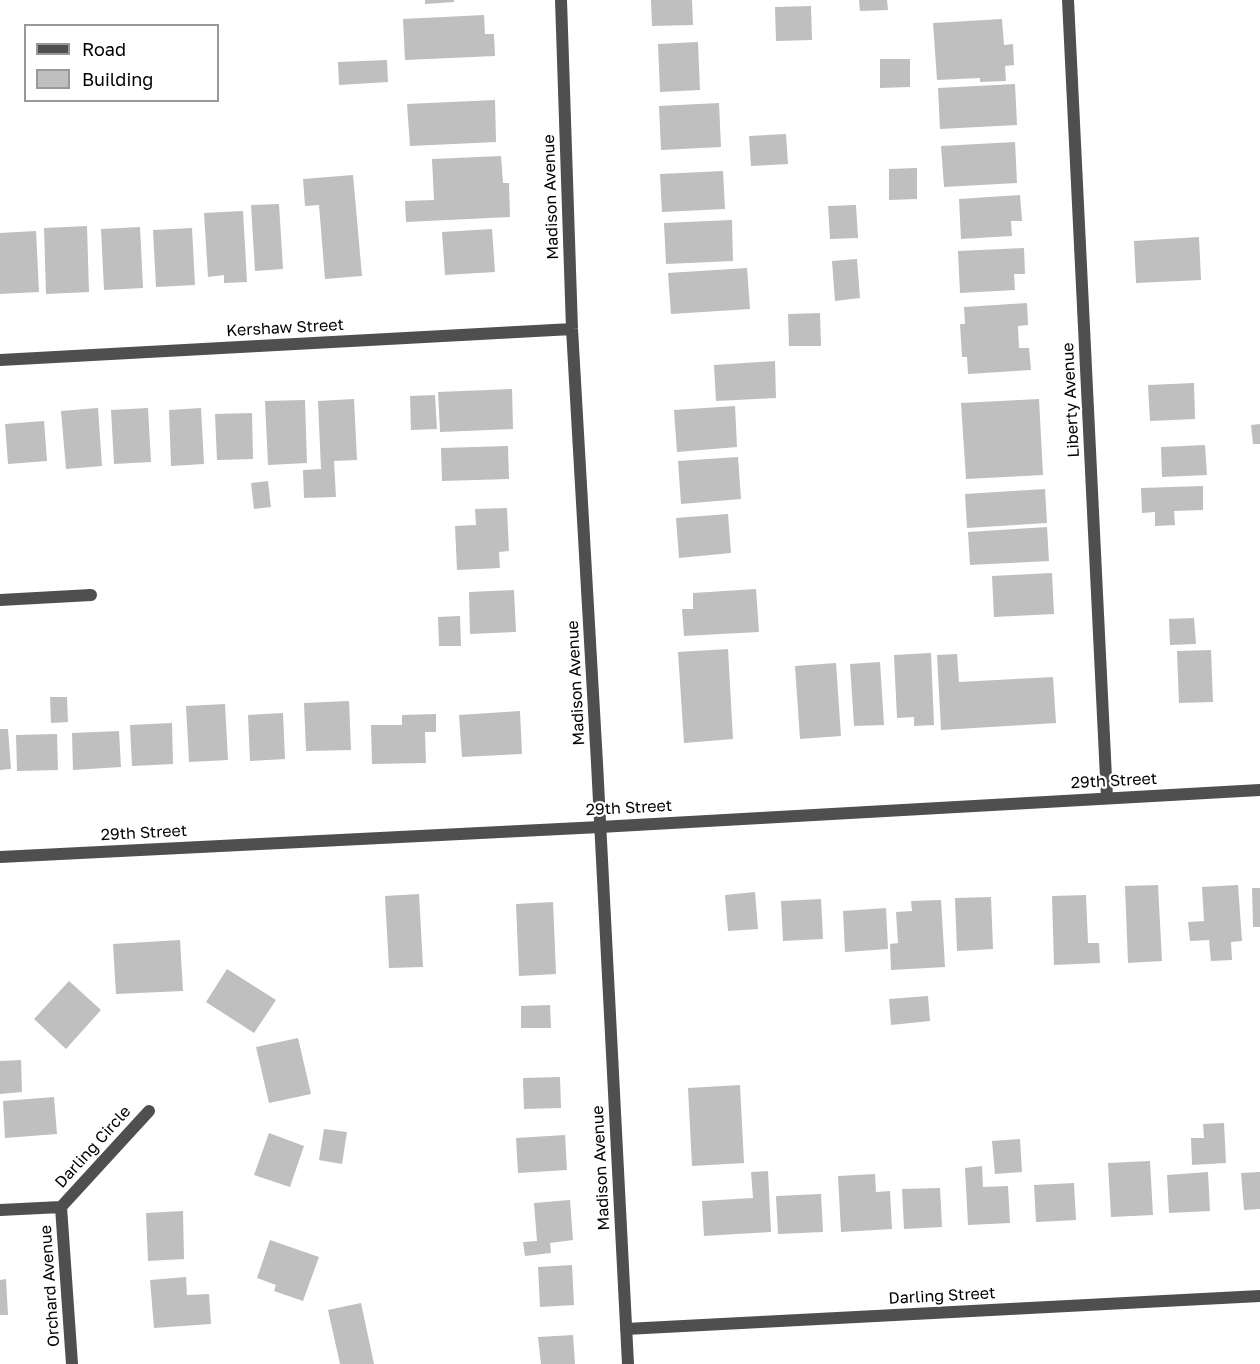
<!DOCTYPE html>
<style>
body{margin:0}
#map{position:relative;width:1260px;height:1364px;overflow:hidden;background:#fff;font-family:"Golos Text",sans-serif}
canvas{display:block}
.legend{position:absolute;left:24px;top:24px;width:195px;height:78px;box-sizing:border-box;background:#fff;border:2px solid #999;margin:0;padding:8px 10px;list-style:none;font-size:18px;color:#000}
.legend li{display:flex;align-items:center;gap:12px;height:30px}
.legend b{width:30px;border:2px solid #999}
</style>
<div id="map">
<canvas width="1260" height="1364"></canvas>
<ul class="legend">
<li><b style="height:8px;background:#4f4f4f"></b>Road</li>
<li><b style="height:16px;background:#bfbfbf"></b>Building</li>
</ul>
</div>
<script>
const context = document.querySelector('canvas').getContext('2d');
context.lineJoin = 'round';
function fillPath(path, color) {
  context.fillStyle = color;
  context.fill(path, 'evenodd');
}
function shape(rows) {
  const path = new Path2D();
  for (const r of rows) {
    path.moveTo(r[0], r[1]);
    for (let i = 2; i < r.length; i += 2) path.lineTo(r[i], r[i + 1]);
  }
  return path;
}
function trace(path, color, width, dash) {
  context.strokeStyle = color;
  context.lineWidth = width;
  context.lineCap = dash ? 'butt' : 'round';
  context.setLineDash(dash || []);
  context.stroke(path);
}
function drawText(font, color, halo, rows, align = 'center') {
  context.font = font + ' "Golos Text",sans-serif';
  context.lineWidth = 4.5;
  context.setLineDash([]);
  context.textBaseline = 'middle';
  context.strokeStyle = halo;
  context.fillStyle = color;
  for (const [text, x, y, turn = 0] of rows) {
    context.save();
    context.translate(x, y);
    context.rotate((+turn || 0) * Math.PI / 180);
    context.textAlign = isNaN(turn) ? turn : align;
    if (halo) context.strokeText(text, 0, 0);
    context.fillText(text, 0, 0);
    context.restore();
  }
}
fillPath(shape([
 [425,0,454,0,454,2,425,4],
 [651,0,692,0,693,25,652,26],
 [859,0,887,0,888,10,860,11],
 [811,6,812,40,776,41,775,7],
 [484,15,485,34,494,34,495,56,405,60,403,19],
 [1002,19,1004,45,1013,44,1014,65,1005,66,1006,81,980,82,980,78,937,80,933,23],
 [698,42,700,90,660,92,658,44],
 [880,59,910,59,910,87,880,88],
 [387,60,388,82,339,85,338,62],
 [1015,84,1017,125,940,129,938,88],
 [495,100,496,142,410,146,407,104],
 [719,103,721,147,661,150,659,106],
 [786,134,788,164,751,166,749,136],
 [1015,142,1017,183,944,187,941,146],
 [501,156,503,183,509,183,510,217,406,222,405,201,434,200,432,159],
 [917,168,917,199,889,200,889,169],
 [723,171,725,209,662,212,660,174],
 [353,175,362,276,325,279,319,205,305,206,303,179],
 [1020,195,1022,221,1011,221,1012,236,961,239,959,199],
 [279,204,283,269,255,271,251,205],
 [856,205,858,238,830,239,828,206],
 [243,211,247,282,224,283,224,275,208,277,204,213],
 [732,220,733,261,666,264,664,223],
 [87,226,89,292,46,294,44,228],
 [140,227,143,288,104,290,101,229],
 [192,228,195,285,156,287,153,230],
 [492,229,495,272,445,275,442,232],
 [36,231,39,292,0,294,0,233],
 [1199,237,1201,280,1136,283,1134,241],
 [1024,248,1025,274,1014,274,1015,290,960,293,958,251],
 [857,259,860,298,835,301,832,261],
 [747,268,750,309,671,314,668,273],
 [1027,303,1028,325,1018,326,1019,348,1029,348,1031,370,968,374,967,357,962,357,960,324,965,324,964,307],
 [820,313,821,346,789,346,788,314],
 [775,361,776,398,716,401,714,365],
 [1194,383,1195,419,1150,421,1148,385],
 [512,389,513,429,440,432,438,392],
 [435,395,437,429,411,430,410,396],
 [354,399,357,460,334,461,336,497,304,498,303,470,321,469,318,401],
 [1039,399,1043,475,966,479,961,403],
 [305,400,307,463,268,465,265,401],
 [735,406,737,447,677,452,674,410],
 [98,408,102,466,66,469,61,411],
 [148,408,151,462,114,464,111,410],
 [201,408,204,464,171,466,169,410],
 [252,413,253,459,217,460,215,414],
 [44,421,47,461,8,464,5,424],
 [1260,424,1260,444,1253,444,1251,425],
 [1205,445,1207,475,1162,477,1161,447],
 [508,446,509,479,442,481,441,448],
 [738,457,741,499,681,504,678,461],
 [268,481,271,507,254,509,251,483],
 [1203,486,1203,510,1174,511,1175,525,1155,526,1155,512,1142,513,1141,488],
 [1045,489,1047,523,967,528,965,494],
 [507,508,509,551,499,552,500,568,457,570,455,526,476,525,475,509],
 [728,514,731,553,679,558,676,518],
 [1047,527,1049,561,970,565,968,532],
 [1052,573,1054,614,994,617,992,576],
 [756,589,759,632,684,636,682,609,693,609,693,593],
 [514,590,516,632,470,634,469,592],
 [460,616,461,646,439,646,438,617],
 [1194,618,1196,644,1170,645,1169,619],
 [728,649,733,739,684,743,678,652],
 [1211,650,1213,702,1179,703,1177,651],
 [931,653,934,725,914,726,914,717,897,718,894,655],
 [957,654,959,682,1053,677,1056,723,941,730,937,655],
 [880,662,884,725,854,726,850,664],
 [836,663,841,736,800,739,795,666],
 [50,697,67,697,68,722,51,723],
 [349,701,351,750,306,751,304,703],
 [225,704,228,760,189,762,186,706],
 [520,711,522,754,462,757,459,715],
 [283,713,285,759,250,761,248,715],
 [436,714,436,732,425,732,426,763,372,764,371,725,402,725,402,715],
 [172,723,173,764,132,766,130,725],
 [0,729,8,729,11,769,0,770],
 [119,731,121,767,73,770,72,733],
 [57,734,58,770,17,771,16,735],
 [1158,885,1162,961,1128,963,1125,886],
 [1238,885,1242,941,1231,942,1232,960,1211,961,1209,940,1190,941,1188,922,1204,921,1202,887],
 [1252,888,1260,888,1260,927,1253,927],
 [755,892,758,929,728,931,725,895],
 [419,894,423,967,389,968,385,896],
 [1086,895,1088,943,1099,943,1100,963,1054,965,1052,896],
 [991,897,993,949,957,951,955,898],
 [821,899,823,939,783,941,781,901],
 [941,900,945,967,891,970,890,944,898,943,896,912,912,911,911,901],
 [553,902,556,974,519,976,516,904],
 [886,908,888,949,845,952,843,911],
 [180,940,183,991,116,994,113,944],
 [227,969,276,1000,254,1033,206,1002],
 [69,981,101,1010,66,1049,34,1019],
 [928,996,930,1021,891,1025,889,999],
 [550,1005,551,1028,521,1028,521,1006],
 [298,1038,311,1094,269,1103,256,1047],
 [21,1060,22,1092,0,1094,0,1061],
 [560,1077,561,1108,524,1109,523,1078],
 [740,1085,744,1163,692,1166,688,1088],
 [54,1097,57,1134,5,1138,3,1101],
 [1224,1123,1226,1163,1192,1165,1191,1138,1204,1138,1203,1124],
 [324,1129,347,1132,342,1164,319,1160],
 [269,1133,304,1146,290,1187,254,1175],
 [565,1135,567,1170,518,1173,516,1138],
 [1020,1139,1022,1172,995,1174,992,1141],
 [1150,1161,1153,1215,1111,1217,1108,1163],
 [982,1166,983,1187,1008,1186,1010,1223,968,1225,965,1168],
 [768,1171,771,1232,704,1236,702,1201,753,1198,751,1172],
 [1208,1172,1210,1211,1169,1213,1167,1175],
 [1260,1172,1260,1209,1244,1210,1241,1173],
 [875,1174,876,1192,890,1191,892,1229,841,1232,838,1176],
 [1074,1183,1076,1220,1036,1222,1034,1185],
 [940,1188,942,1227,904,1229,902,1189],
 [821,1194,823,1232,778,1234,776,1196],
 [570,1200,573,1240,550,1243,551,1253,525,1256,523,1242,537,1241,534,1203],
 [183,1211,184,1259,148,1261,146,1213],
 [270,1240,319,1257,303,1301,274,1291,276,1285,257,1278],
 [572,1265,574,1305,540,1307,538,1267],
 [186,1277,187,1295,209,1294,211,1324,154,1328,150,1280],
 [6,1279,8,1315,0,1315,0,1280],
 [361,1303,374,1364,340,1364,328,1310],
 [573,1335,575,1364,541,1364,538,1337]
]), '#bfbfbf');
trace(shape([
 [0,600,91,595]
]), '#4f4f4f', 12);
trace(shape([
 [561,0,572,329,597,763,628,1364],
 [1068,0,1107,798],
 [0,360,572,329],
 [61,1207,72,1364],
 [61,1207,149,1111],
 [0,1210,61,1207],
 [626,1329,1260,1296]
]), '#4f4f4f', 12);
trace(shape([
 [0,857,600,827,1260,790]
]), '#4f4f4f', 12);
drawText('16px', '#000', '#fff', [
 ["Madison Avenue",551,197,-92],
 ["Kershaw Street",285,328,-3],
 ["Liberty Avenue",1071,400,-93],
 ["Madison Avenue",576,683,-93],
 ["29th Street",1114,781,-3],
 ["29th Street",629,808,-3],
 ["29th Street",144,833,-3],
 ["Darling Circle",93,1147,-48],
 ["Madison Avenue",601,1168,-93],
 ["Orchard Avenue",50,1286,-94],
 ["Darling Street",942,1296,-3]
]);
</script>
